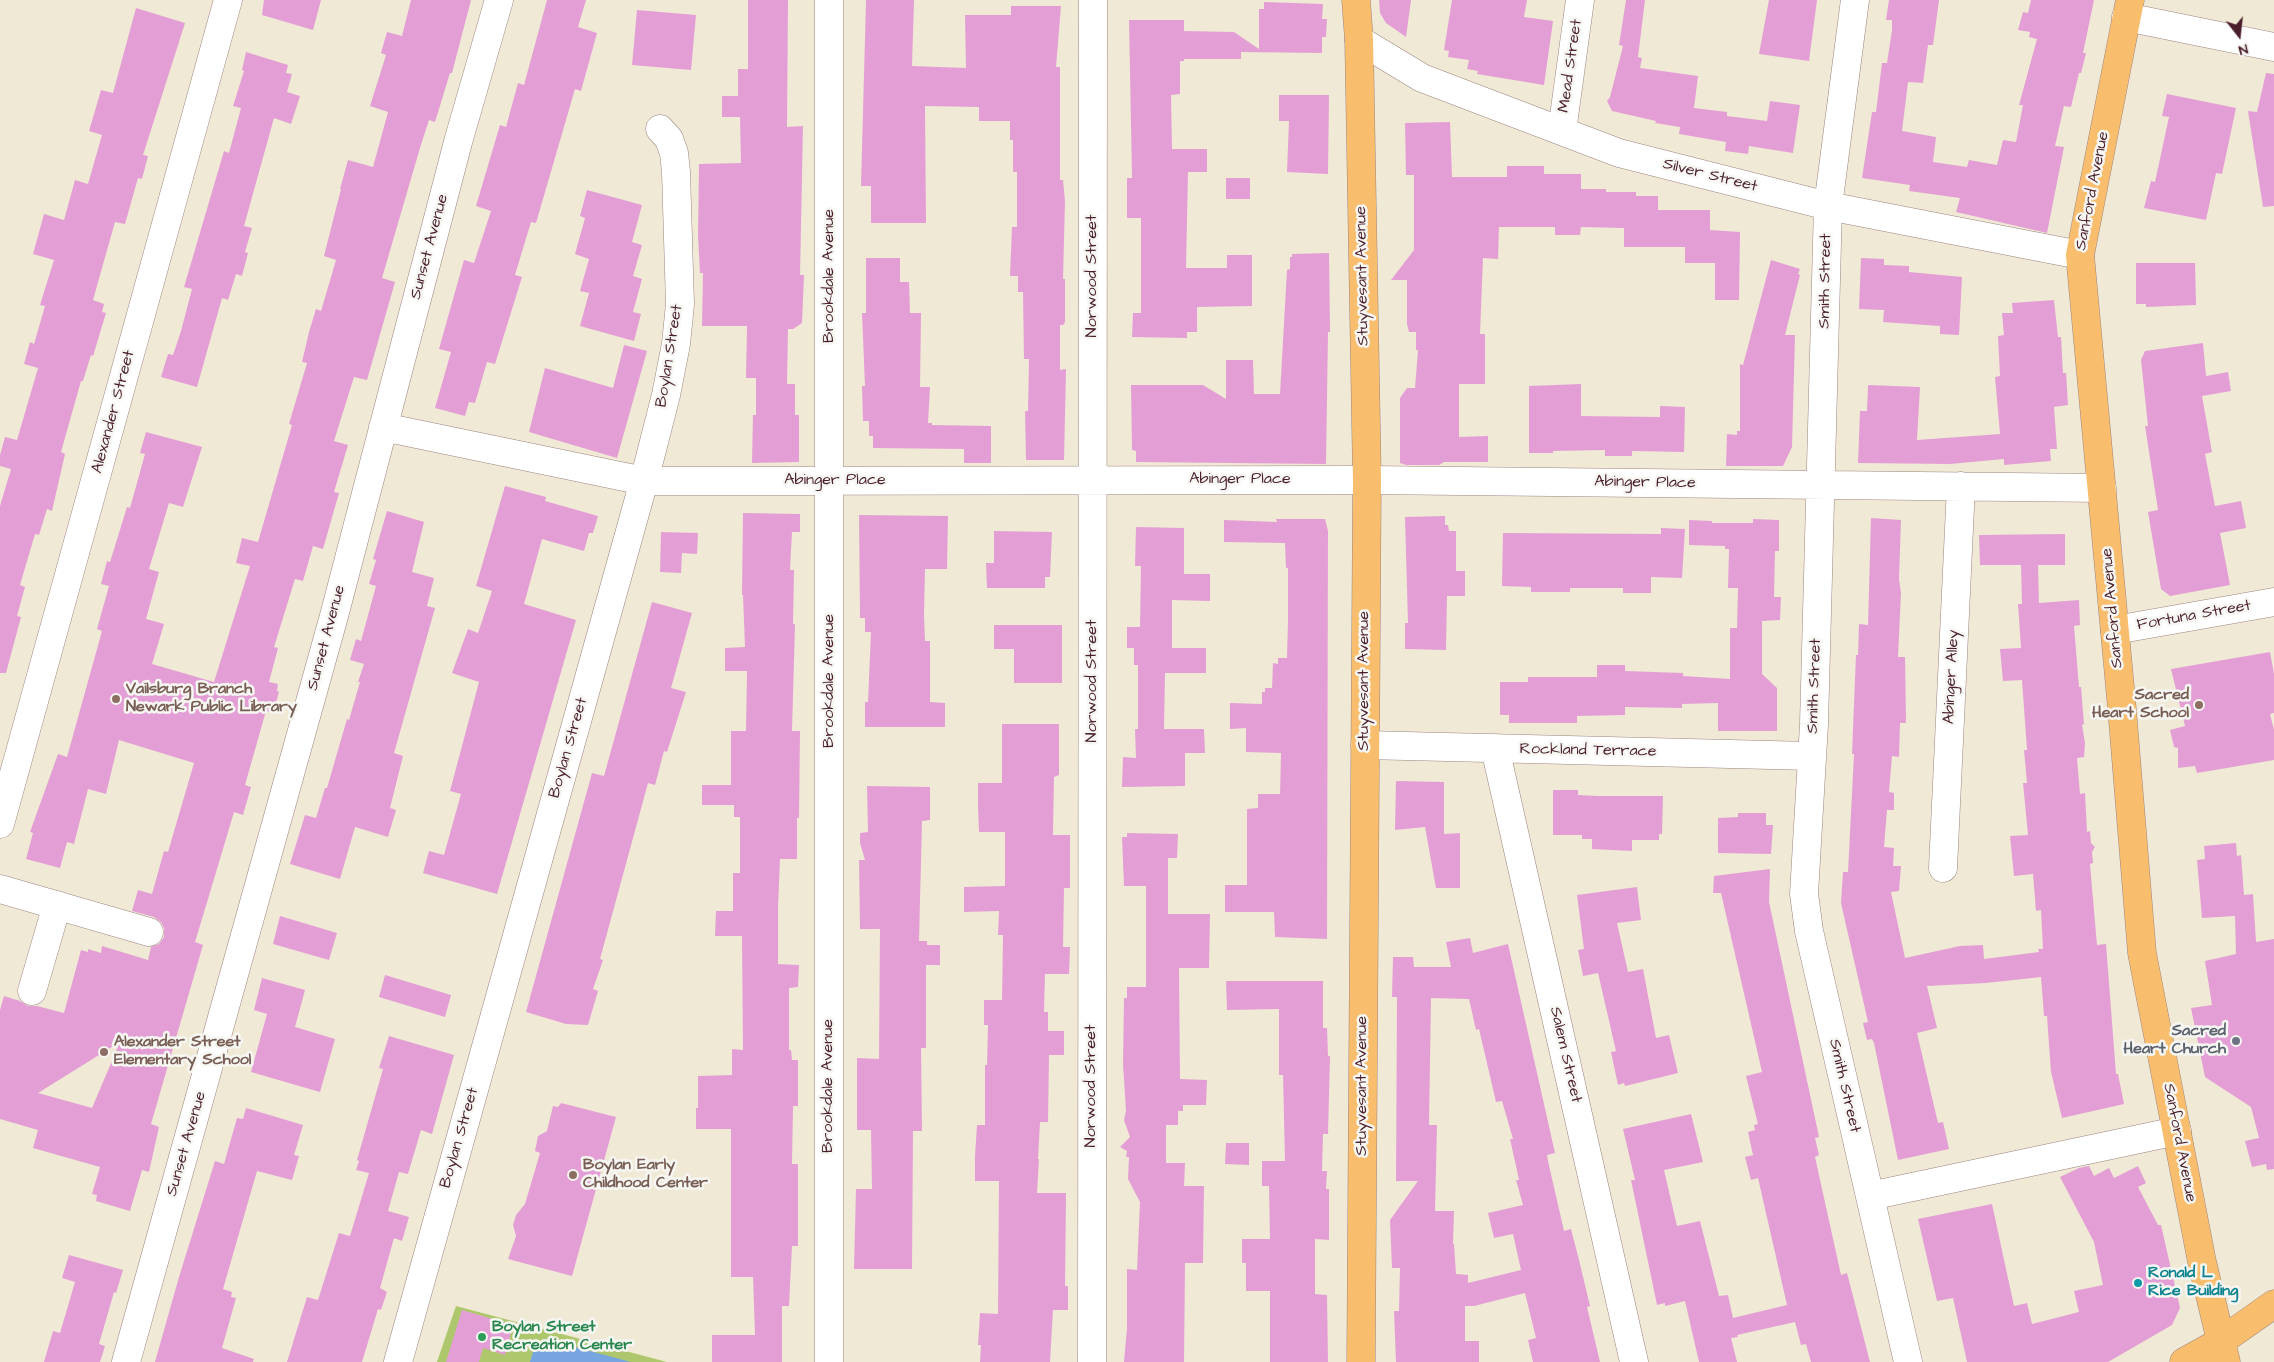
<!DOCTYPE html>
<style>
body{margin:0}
#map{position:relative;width:2274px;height:1362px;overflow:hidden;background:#f0e9d5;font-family:"Architects Daughter",sans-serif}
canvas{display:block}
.north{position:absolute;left:2214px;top:10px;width:50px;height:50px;-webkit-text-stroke:4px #f6f6f2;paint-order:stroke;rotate:164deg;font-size:14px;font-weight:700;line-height:20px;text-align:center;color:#4a1f2b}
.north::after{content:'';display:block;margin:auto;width:18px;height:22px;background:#4a1f2b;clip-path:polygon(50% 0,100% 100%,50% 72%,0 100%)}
</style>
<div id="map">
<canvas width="2274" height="1362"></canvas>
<div class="north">N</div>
</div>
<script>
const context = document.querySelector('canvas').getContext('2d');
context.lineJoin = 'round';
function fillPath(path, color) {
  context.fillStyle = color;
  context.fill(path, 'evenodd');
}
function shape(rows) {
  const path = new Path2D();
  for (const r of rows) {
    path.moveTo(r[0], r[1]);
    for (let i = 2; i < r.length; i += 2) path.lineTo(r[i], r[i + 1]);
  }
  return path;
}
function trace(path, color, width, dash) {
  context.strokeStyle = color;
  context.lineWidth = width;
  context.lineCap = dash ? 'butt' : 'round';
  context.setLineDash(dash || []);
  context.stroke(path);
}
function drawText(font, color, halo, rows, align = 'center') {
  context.font = font + ' "Architects Daughter",sans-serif';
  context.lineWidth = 5;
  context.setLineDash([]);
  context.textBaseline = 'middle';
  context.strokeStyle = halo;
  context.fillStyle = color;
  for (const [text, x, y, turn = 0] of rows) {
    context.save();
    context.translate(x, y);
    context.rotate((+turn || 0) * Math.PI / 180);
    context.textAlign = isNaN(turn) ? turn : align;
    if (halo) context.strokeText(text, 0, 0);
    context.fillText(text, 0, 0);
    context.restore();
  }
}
fillPath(shape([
 [456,1306,667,1362,437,1362]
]), '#afc76c');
fillPath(shape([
 [545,1339,631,1362,530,1362,535,1345]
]), '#76a5df');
fillPath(shape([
 [264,0,321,0,313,30,262,15],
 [411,0,471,0,452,73,450,73,435,122,429,120,420,148,382,278,395,282,367,380,354,377,334,441,348,445,334,492,339,493,323,549,313,546,303,581,295,579,274,647,278,648,269,682,278,684,277,691,279,692,273,713,266,711,245,785,251,787,243,815,234,812,208,899,195,942,203,945,151,1124,159,1127,149,1172,142,1170,130,1211,96,1201,97,1195,92,1194,100,1167,33,1148,38,1130,0,1119,0,1010,4,996,20,1001,28,1006,37,1006,64,1013,81,950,88,952,88,949,101,953,102,946,148,960,151,947,159,944,164,937,164,928,161,922,154,917,132,911,138,890,152,894,164,851,168,852,194,763,119,740,106,794,88,789,74,844,67,842,60,868,26,859,33,833,30,832,58,754,67,757,102,631,97,629,109,586,101,584,107,561,110,562,127,507,130,508,145,454,140,453,146,432,202,447,183,507,169,503,149,569,159,572,146,619,164,624,152,664,214,682,250,566,236,563,242,538,258,542,292,425,289,424,307,363,302,362,309,332,316,309,321,311,336,260,324,256,341,189,340,189,348,160,373,167,388,112,370,106,386,55,381,53,387,32,402,36],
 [120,1042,92,1108,38,1093],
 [547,0,586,0,578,27,597,33,581,91,575,89,536,223,531,222,515,275,522,277,495,364,487,362,475,403,469,402,465,416,435,408,451,352,439,349,464,260,474,263,491,211,476,206,500,125,506,127,518,83,524,85],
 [748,0,788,0,787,127,803,126,800,275,804,275,802,323,793,329,788,329,787,384,795,384,795,415,799,415,799,462,752,463,753,415,756,415,756,378,746,378,747,326,702,326,703,273,700,273,698,236,699,164,741,163,740,117,722,117,722,96,738,96,738,69,748,69],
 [866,0,914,0,912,66,966,68,965,15,1011,15,1011,6,1061,6,1056,67,1060,67,1060,180,1063,180,1065,201,1063,279,1065,279,1065,322,1063,325,1060,325,1060,370,1066,369,1064,460,1026,460,1025,411,1028,411,1029,359,1024,359,1023,292,1018,292,1018,276,1010,276,1012,227,1017,227,1017,172,1013,172,1013,140,1010,140,1010,121,979,121,979,107,925,106,926,223,871,223,871,186,861,186],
 [1379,0,1411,0,1406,37,1386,23,1380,13],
 [1452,0,1527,0,1524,17,1553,21,1544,85,1477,74,1478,71,1467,69,1469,60,1448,57,1449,51,1444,50],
 [1626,0,1645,0,1638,57,1642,58,1640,68,1698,76,1694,108,1727,112,1727,116,1767,121,1770,101,1800,105,1793,153,1749,146,1748,154,1725,151,1726,142,1679,134,1680,127,1655,123,1656,121,1612,111,1607,101,1610,97,1623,46,1619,45],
 [1769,0,1817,0,1809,61,1759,54],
 [1889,0,1939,0,1933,45,1928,45,1923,83,1908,82,1902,131,1936,137,1933,162,1967,167,1969,160,1997,165,2003,140,2016,142,2023,105,2019,105,2037,39,2029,37,2030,32,2018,30,2023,12,2028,13,2031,0,2094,0,2083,53,2086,53,2081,73,2079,73,2071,107,2064,106,2055,146,2064,147,2047,233,1956,212,1960,198,1909,191,1910,185,1862,178,1872,112,1876,112,1882,63,1887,63,1892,30,1892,20,1886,20],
 [1264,2,1323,4,1322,19,1327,19,1326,37,1322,37,1322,53,1241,52,1241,59,1184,59,1184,61,1180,61,1180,94,1171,95,1172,149,1207,149,1207,172,1188,172,1186,268,1227,268,1227,255,1252,255,1252,306,1197,307,1197,332,1187,332,1187,338,1132,337,1133,313,1141,313,1141,218,1127,218,1127,178,1132,178,1129,20,1184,20,1184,31,1234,32,1259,49,1259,9,1264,9],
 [136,8,185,23,143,155,148,156,142,179,138,178,125,224,115,222,93,300,104,304,102,312,106,313,93,356,91,355,83,381,81,381,61,452,65,454,52,511,47,509,39,535,35,534,20,585,25,587,17,616,21,617,6,673,0,673,0,506,11,469,0,466,0,455,5,437,17,440,38,368,24,364,30,342,34,344,45,306,40,305,54,260,33,254,44,214,64,220,75,180,88,184,102,135,89,131,101,90,113,93],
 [637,10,696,15,691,70,632,65],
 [246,52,288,65,286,73,292,74,287,92,300,96,291,124,274,118,244,226,252,228,245,252,248,253,242,276,236,274,228,300,222,298,197,387,161,377,168,354,173,355,181,331,192,289,184,287,224,151,229,153,241,108,233,106,244,71,242,70],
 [2266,73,2274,74,2274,206,2263,207,2248,111,2257,112],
 [2167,94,2236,108,2222,174,2216,173,2206,220,2144,208,2151,181,2155,182,2169,117,2162,116],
 [1279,95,1329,95,1328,174,1287,172,1289,121,1279,121],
 [1450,122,1452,177,1507,177,1507,166,1544,166,1544,174,1581,174,1581,189,1606,189,1606,192,1636,192,1636,196,1658,196,1658,210,1710,210,1710,230,1740,232,1739,300,1715,300,1715,263,1685,263,1685,247,1624,247,1624,228,1581,227,1580,235,1555,235,1555,227,1499,227,1498,259,1483,258,1480,334,1485,334,1485,384,1459,384,1459,437,1488,436,1488,462,1444,462,1439,465,1406,465,1400,463,1400,398,1407,388,1415,388,1418,350,1416,350,1416,332,1409,332,1407,324,1407,280,1391,280,1414,250,1414,175,1406,175,1405,123],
 [1226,178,1250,178,1250,199,1226,199],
 [587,190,642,205,632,242,642,245,633,276,642,279,633,312,641,314,634,341,580,326,589,293,580,291,589,259,575,254,585,218,580,216],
 [1329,253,1330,332,1328,332,1326,464,1136,462,1136,451,1132,450,1131,385,1203,385,1226,399,1226,360,1253,360,1254,394,1280,394,1287,270,1290,269,1290,257,1292,257,1292,254],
 [866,258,900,258,900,282,909,282,910,313,921,313,920,387,930,387,928,423,932,423,932,425,991,426,991,463,964,463,964,449,873,448,873,436,869,436,869,421,863,421,862,386,865,386,862,313,866,313],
 [1861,258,1884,259,1884,265,1909,266,1909,272,1962,277,1959,335,1940,334,1940,326,1883,322,1884,310,1859,309],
 [1771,260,1800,269,1798,274,1800,275,1785,335,1795,335,1792,447,1783,466,1726,466,1727,434,1737,435,1737,431,1740,431,1740,364,1743,365],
 [2136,263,2195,263,2196,305,2146,307,2146,304,2136,304],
 [2054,300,2058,337,2061,337,2063,373,2066,373,2068,405,2054,407,2057,449,2050,449,2051,461,2004,465,2004,459,1950,464,1858,463,1860,411,1867,411,1868,385,1920,387,1917,440,2000,434,1995,377,2000,376,1998,336,2004,335,2002,313,2013,313,2012,303],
 [2203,343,2206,376,2228,372,2231,391,2202,396,2212,452,2205,454,2215,506,2241,501,2246,528,2220,533,2230,585,2170,596,2161,589,2148,512,2158,510,2145,426,2148,426,2141,360,2145,351],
 [624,345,647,351,617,458,529,432,545,368,613,388],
 [1581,384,1581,416,1660,417,1660,406,1685,407,1684,452,1632,451,1632,456,1605,456,1605,450,1553,451,1553,453,1529,453,1529,386],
 [505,486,546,497,545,501,598,516,593,533,589,533,584,551,542,539,524,604,576,620,497,894,423,873,429,851,444,855,461,794,450,791,479,682,452,673,468,629,478,633,492,591,476,586],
 [387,511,424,522,412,572,434,578,427,606,435,608,394,753,403,756,390,808,396,810,388,837,355,827,340,879,290,864,305,815,316,818,325,788,327,788,347,719,349,720,360,682,358,682,364,664,350,660,356,639,361,641,376,586,369,584,376,560,373,559],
 [743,513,800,514,800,532,792,532,790,570,794,570,793,624,795,624,792,731,800,731,799,818,797,818,797,859,780,859,778,907,778,964,799,965,798,987,789,988,789,1050,791,1050,792,1060,798,1060,798,1106,793,1106,792,1164,798,1164,798,1246,792,1246,789,1306,782,1306,782,1362,712,1362,712,1335,755,1335,753,1277,731,1277,731,1129,696,1129,696,1108,698,1108,698,1076,732,1075,732,1049,743,1050,742,936,715,936,716,911,733,911,733,873,740,873,740,817,734,817,734,805,702,805,702,785,731,785,731,731,746,731,747,671,725,671,725,648,745,647,743,595,742,595],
 [859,515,948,516,947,569,925,569,924,615,925,641,930,641,930,702,945,703,945,727,865,727,865,702,868,702,871,632,865,632,865,618,860,618],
 [1445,516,1445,525,1448,525,1449,531,1456,531,1456,571,1465,571,1465,596,1447,596,1446,650,1405,649,1405,623,1408,623,1405,517],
 [1871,518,1901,520,1899,579,1901,593,1898,657,1905,657,1906,723,1900,723,1899,757,1892,756,1889,792,1894,793,1894,810,1887,810,1884,847,1894,848,1893,866,1901,866,1899,891,1891,892,1905,958,1960,946,1983,945,1984,959,2039,952,2038,949,2043,949,2041,910,2036,911,2033,874,2014,876,2010,836,2028,835,2023,783,2027,783,2024,750,2027,750,2022,680,2003,681,2000,649,2021,648,2018,604,2022,604,2021,565,1980,565,1979,535,2065,534,2065,565,2038,565,2039,603,2079,600,2080,625,2074,626,2079,687,2081,687,2084,724,2082,725,2085,743,2084,757,2077,758,2080,794,2085,793,2087,832,2090,831,2091,843,2095,847,2092,852,2093,863,2090,864,2097,945,2106,944,2116,1074,2118,1074,2124,1104,2062,1118,2051,1072,2047,1016,2044,1016,2041,977,1986,983,1927,986,1937,1028,1917,1033,1938,1123,1943,1122,1949,1149,1898,1160,1874,1043,1872,1039,1867,1040,1863,1023,1868,1022,1841,903,1843,872,1848,872,1854,754,1852,754,1856,655,1858,655,1859,624,1868,625],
 [1276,519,1325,519,1328,531,1327,939,1275,937,1274,912,1225,912,1225,885,1247,885,1247,809,1258,808,1258,794,1280,794,1281,753,1246,752,1246,728,1230,729,1230,703,1262,704,1262,692,1265,692,1265,688,1272,688,1273,663,1278,664,1278,658,1287,658,1288,621,1288,568,1286,568,1285,543,1224,542,1224,520,1277,522],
 [1753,519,1779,520,1779,551,1775,551,1774,597,1781,597,1780,620,1762,621,1762,674,1777,688,1777,731,1718,731,1718,703,1682,704,1682,708,1625,707,1625,715,1577,716,1577,723,1509,723,1509,715,1500,715,1500,682,1528,682,1528,677,1597,677,1597,665,1625,665,1625,671,1683,673,1683,676,1730,679,1730,628,1737,628,1738,588,1728,588,1729,549,1725,549,1725,546,1689,545,1689,520,1712,521,1712,523,1753,523],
 [1136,527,1184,528,1184,574,1210,574,1210,601,1172,600,1172,648,1206,648,1206,673,1165,673,1164,729,1204,729,1205,753,1185,753,1185,786,1122,787,1123,757,1136,758,1135,729,1138,729,1138,665,1134,665,1134,648,1127,648,1127,627,1140,627,1141,566,1135,566],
 [1661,528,1685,529,1682,578,1651,577,1651,593,1623,593,1623,588,1570,588,1570,592,1531,592,1531,587,1502,586,1503,533,1661,534],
 [994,531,1052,532,1050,577,1045,577,1045,588,987,588,986,563,994,563],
 [661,532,698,533,697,554,682,553,681,573,660,572],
 [652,602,692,613,671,688,686,692,667,752,664,751,655,785,648,783,600,959,603,960,593,989,598,991,588,1025,566,1024,526,1012,592,773,604,776],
 [994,625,1062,625,1062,683,1014,683,1014,649,994,649],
 [2270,652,2274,674,2274,713,2270,714,2274,730,2274,760,2197,773,2195,766,2178,768,2178,748,2174,747,2170,730,2185,726,2171,669],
 [1002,724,1059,724,1059,775,1054,777,1053,835,1070,835,1070,888,1064,888,1063,947,1070,947,1069,974,1045,974,1044,1012,1048,1012,1048,1031,1064,1031,1064,1055,1049,1055,1048,1122,1040,1122,1038,1159,1039,1159,1037,1193,1066,1193,1065,1286,1068,1286,1068,1310,1053,1310,1050,1362,980,1362,981,1345,978,1345,980,1313,998,1314,999,1181,975,1181,975,1156,977,1125,985,1125,985,1065,987,1065,988,1025,984,1025,984,1000,1002,1000,1003,937,1003,935,998,935,999,911,964,912,964,887,1005,886,1005,832,979,832,978,807,978,783,1002,783],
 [1396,781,1444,782,1444,834,1460,833,1460,888,1436,888,1425,827,1395,830],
 [867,786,930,787,930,820,922,821,919,941,927,941,927,945,940,945,940,965,926,965,926,1048,921,1048,922,1131,913,1131,912,1269,854,1269,856,1189,872,1189,871,1130,857,1130,857,1058,879,1059,880,929,860,929,859,860,865,860,860,843,860,833,868,832],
 [1553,790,1578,790,1578,795,1597,796,1663,796,1662,834,1659,834,1659,840,1632,840,1632,851,1592,849,1592,839,1582,839,1582,835,1553,835],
 [1738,813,1766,813,1766,825,1773,825,1771,854,1718,853,1718,818,1738,817],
 [1127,833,1178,834,1177,858,1168,858,1168,914,1210,914,1209,968,1179,968,1180,1079,1207,1080,1206,1105,1183,1105,1183,1111,1178,1111,1178,1125,1166,1125,1166,1163,1185,1163,1184,1186,1204,1186,1203,1263,1185,1263,1184,1362,1124,1362,1127,1328,1127,1269,1137,1270,1140,1202,1128,1179,1129,1157,1126,1157,1127,1151,1120,1147,1130,1137,1124,1120,1126,1111,1123,1064,1124,998,1127,998,1127,987,1146,987,1146,886,1124,886,1122,837,1127,837],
 [2236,843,2237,856,2241,855,2244,895,2253,894,2256,942,2274,939,2274,1169,2267,1170,2266,1164,2252,1167,2245,1141,2259,1138,2251,1107,2205,1077,2191,1008,2212,1005,2205,961,2236,954,2235,916,2202,918,2197,860,2205,859,2204,846],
 [1770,869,1769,902,1819,1137,1815,1138,1819,1155,1815,1157,1841,1275,1847,1273,1870,1362,1811,1362,1806,1344,1801,1345,1795,1322,1737,1335,1738,1337,1731,1338,1737,1362,1699,1362,1685,1301,1665,1306,1665,1303,1657,1305,1631,1180,1635,1180,1623,1129,1691,1114,1703,1162,1664,1170,1677,1226,1700,1221,1719,1296,1728,1295,1733,1318,1787,1305,1758,1178,1751,1180,1745,1157,1753,1155,1748,1132,1755,1130,1754,1125,1758,1124,1746,1076,1762,1072,1721,893,1713,893,1714,876],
 [1637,887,1641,920,1617,923,1628,972,1643,969,1656,1038,1669,1035,1678,1073,1625,1086,1624,1083,1618,1085,1611,1052,1616,1051,1598,973,1583,976,1578,950,1584,949,1577,895],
 [280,916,337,933,329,960,273,944],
 [1470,938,1473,953,1508,944,1555,1153,1547,1155,1548,1161,1564,1231,1571,1229,1579,1260,1590,1306,1587,1307,1600,1362,1533,1362,1528,1340,1536,1338,1525,1293,1474,1306,1465,1306,1465,1341,1479,1341,1479,1362,1396,1362,1394,1311,1399,1311,1400,1268,1392,1268,1390,1220,1418,1181,1396,1181,1397,997,1392,997,1393,957,1413,957,1414,967,1451,967,1446,942],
 [1431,998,1469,999,1476,1030,1479,1029,1496,1102,1502,1101,1513,1139,1510,1139,1518,1175,1519,1180,1516,1180,1523,1205,1488,1213,1494,1238,1513,1234,1521,1270,1468,1283,1468,1275,1456,1274,1454,1244,1453,1244,1454,1211,1435,1211,1437,1125,1429,1125],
 [385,975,451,995,445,1017,379,997],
 [262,978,305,990,295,1027,335,1039,320,1092,251,1072,267,1014,254,1010],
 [1226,981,1323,981,1323,1028,1327,1028,1328,1056,1330,1056,1328,1134,1323,1134,1322,1171,1327,1171,1326,1189,1329,1189,1329,1240,1315,1239,1315,1294,1327,1295,1328,1362,1270,1362,1270,1291,1246,1291,1246,1263,1242,1263,1242,1239,1270,1239,1269,1186,1262,1186,1262,1161,1285,1161,1283,1075,1279,1075,1279,1009,1227,1010],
 [389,1036,454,1055,432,1134,421,1130,408,1174,399,1172,388,1211,409,1217,402,1241,394,1238,380,1288,387,1292,381,1310,378,1309,362,1362,287,1362,307,1297,318,1300,339,1233,350,1236,369,1173,356,1170,359,1161,357,1160,383,1069,379,1068],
 [561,1103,616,1117,572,1276,508,1259,516,1236,513,1225,516,1215,525,1204,540,1153,535,1151,538,1136,547,1131,553,1106,558,1107],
 [246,1108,303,1125,294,1155,299,1156,292,1180,257,1171,223,1289,232,1292,231,1297,236,1298,222,1348,254,1359,253,1362,155,1362,179,1277,215,1161,224,1164,237,1118,243,1119],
 [1226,1143,1249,1143,1249,1165,1225,1164],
 [2089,1166,2094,1176,2109,1168,2114,1178,2138,1166,2146,1183,2138,1187,2158,1225,2161,1225,2180,1308,2172,1325,2108,1362,1967,1362,1953,1298,1937,1301,1918,1219,1992,1204,2014,1306,2027,1303,2032,1324,2079,1312,2074,1291,2103,1285,2094,1242,2060,1177,2079,1168],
 [69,1255,123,1270,116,1293,114,1292,99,1344,105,1346,100,1362,44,1362,53,1331,60,1333,75,1282,62,1278],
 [462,1310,513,1325,505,1355,483,1348,479,1362,446,1362]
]), '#e39fd5');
const minor = shape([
 [1855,0,1828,206,1814,724,1804,894,1809,931,1908,1362],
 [2126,17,2274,47],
 [1359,40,1422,78,1619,153,1828,206,2080,255],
 [1562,131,1580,0],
 [383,427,644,481,1367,480,2102,488],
 [2115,630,2274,602],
 [1365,745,1811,756],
 [1495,748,1634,1362],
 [0,824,228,0],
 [1943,868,1961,486],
 [0,889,149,932],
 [32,991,57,905],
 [1870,1196,2177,1131],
 [126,1362,334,616,458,142,499,0],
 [398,1362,644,481,666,395,676,344,680,304,676,172,674,153,669,139,660,129],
 [829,1362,829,0],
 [1092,1362,1093,0]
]);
const major = shape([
 [1356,0,1359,40,1367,480,1361,1362],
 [2130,0,2080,255,2122,709,2142,953,2202,1262,2226,1362],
 [2184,1362,2220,1342,2274,1304]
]);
trace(minor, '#9d8480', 29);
trace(major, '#9d8480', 29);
trace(minor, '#fff', 28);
trace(major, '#f9be6d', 28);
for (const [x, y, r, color] of [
 [116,699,5,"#8d6e63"],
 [2199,705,5,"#8d6e63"],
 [2236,1041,5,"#6b7280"],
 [104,1052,5,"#8d6e63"],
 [573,1175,5,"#8d6e63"],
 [2138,1283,5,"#0f9aa8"],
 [482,1337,5,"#2e9e5b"]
]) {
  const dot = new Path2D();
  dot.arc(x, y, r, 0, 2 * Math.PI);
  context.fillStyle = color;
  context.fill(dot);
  trace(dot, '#f6f6f2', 2);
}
drawText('16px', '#4a1f2b', '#f6f6f2', [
 ["Mead Street",1571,66,-82],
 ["Silver Street",1710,176,14],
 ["Sanford Avenue",2093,191,-79],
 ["Sunset Avenue",430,247,-75],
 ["Brookdale Avenue",830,276,-90],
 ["Norwood Street",1093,276,-90],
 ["Stuyvesant Avenue",1363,276,-91],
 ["Smith Street",1826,281,-89],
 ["Boylan Street",670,356,-81],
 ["Alexander Street",114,412,-75],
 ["Abinger Place",1240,480],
 ["Abinger Place",835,481],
 ["Abinger Place",1645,483,1],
 ["Sanford Avenue",2113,608,-95],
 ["Fortuna Street",2194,616,-10],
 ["Sunset Avenue",327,638,-75],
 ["Abinger Alley",1952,677,-87],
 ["Brookdale Avenue",830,681,-90],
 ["Norwood Street",1093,681,-90],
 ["Stuyvesant Avenue",1365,681,-90],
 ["Smith Street",1815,686,-88],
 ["Boylan Street",569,748,-74],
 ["Rockland Terrace",1588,751,1],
 ["Salem Street",1565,1055,77],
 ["Brookdale Avenue",829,1086,-90],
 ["Norwood Street",1092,1086,-90],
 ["Stuyvesant Avenue",1363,1086,-90],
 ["Smith Street",1844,1086,77],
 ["Boylan Street",460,1138,-74],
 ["Sanford Avenue",2179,1143,79],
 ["Sunset Avenue",187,1144,-74]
]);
drawText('bold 16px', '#785e54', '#f6f6f2', [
 ["Vailsburg Branch",126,690],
 ["Newark Public Library",126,708],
 ["Sacred",2189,696,"right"],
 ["Heart School",2189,714,"right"],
 ["Alexander Street",114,1043],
 ["Elementary School",114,1061],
 ["Boylan Early",583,1166],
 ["Childhood Center",583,1184]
], 'left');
drawText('bold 16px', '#5b616d', '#f6f6f2', [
 ["Sacred",2226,1032],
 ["Heart Church",2226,1050]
], 'right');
drawText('bold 16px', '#0d838f', '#f6f6f2', [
 ["Ronald L",2148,1274],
 ["Rice Building",2148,1292]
], 'left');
drawText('bold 16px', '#27864d', '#f6f6f2', [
 ["Boylan Street",492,1328],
 ["Recreation Center",492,1346]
], 'left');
</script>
